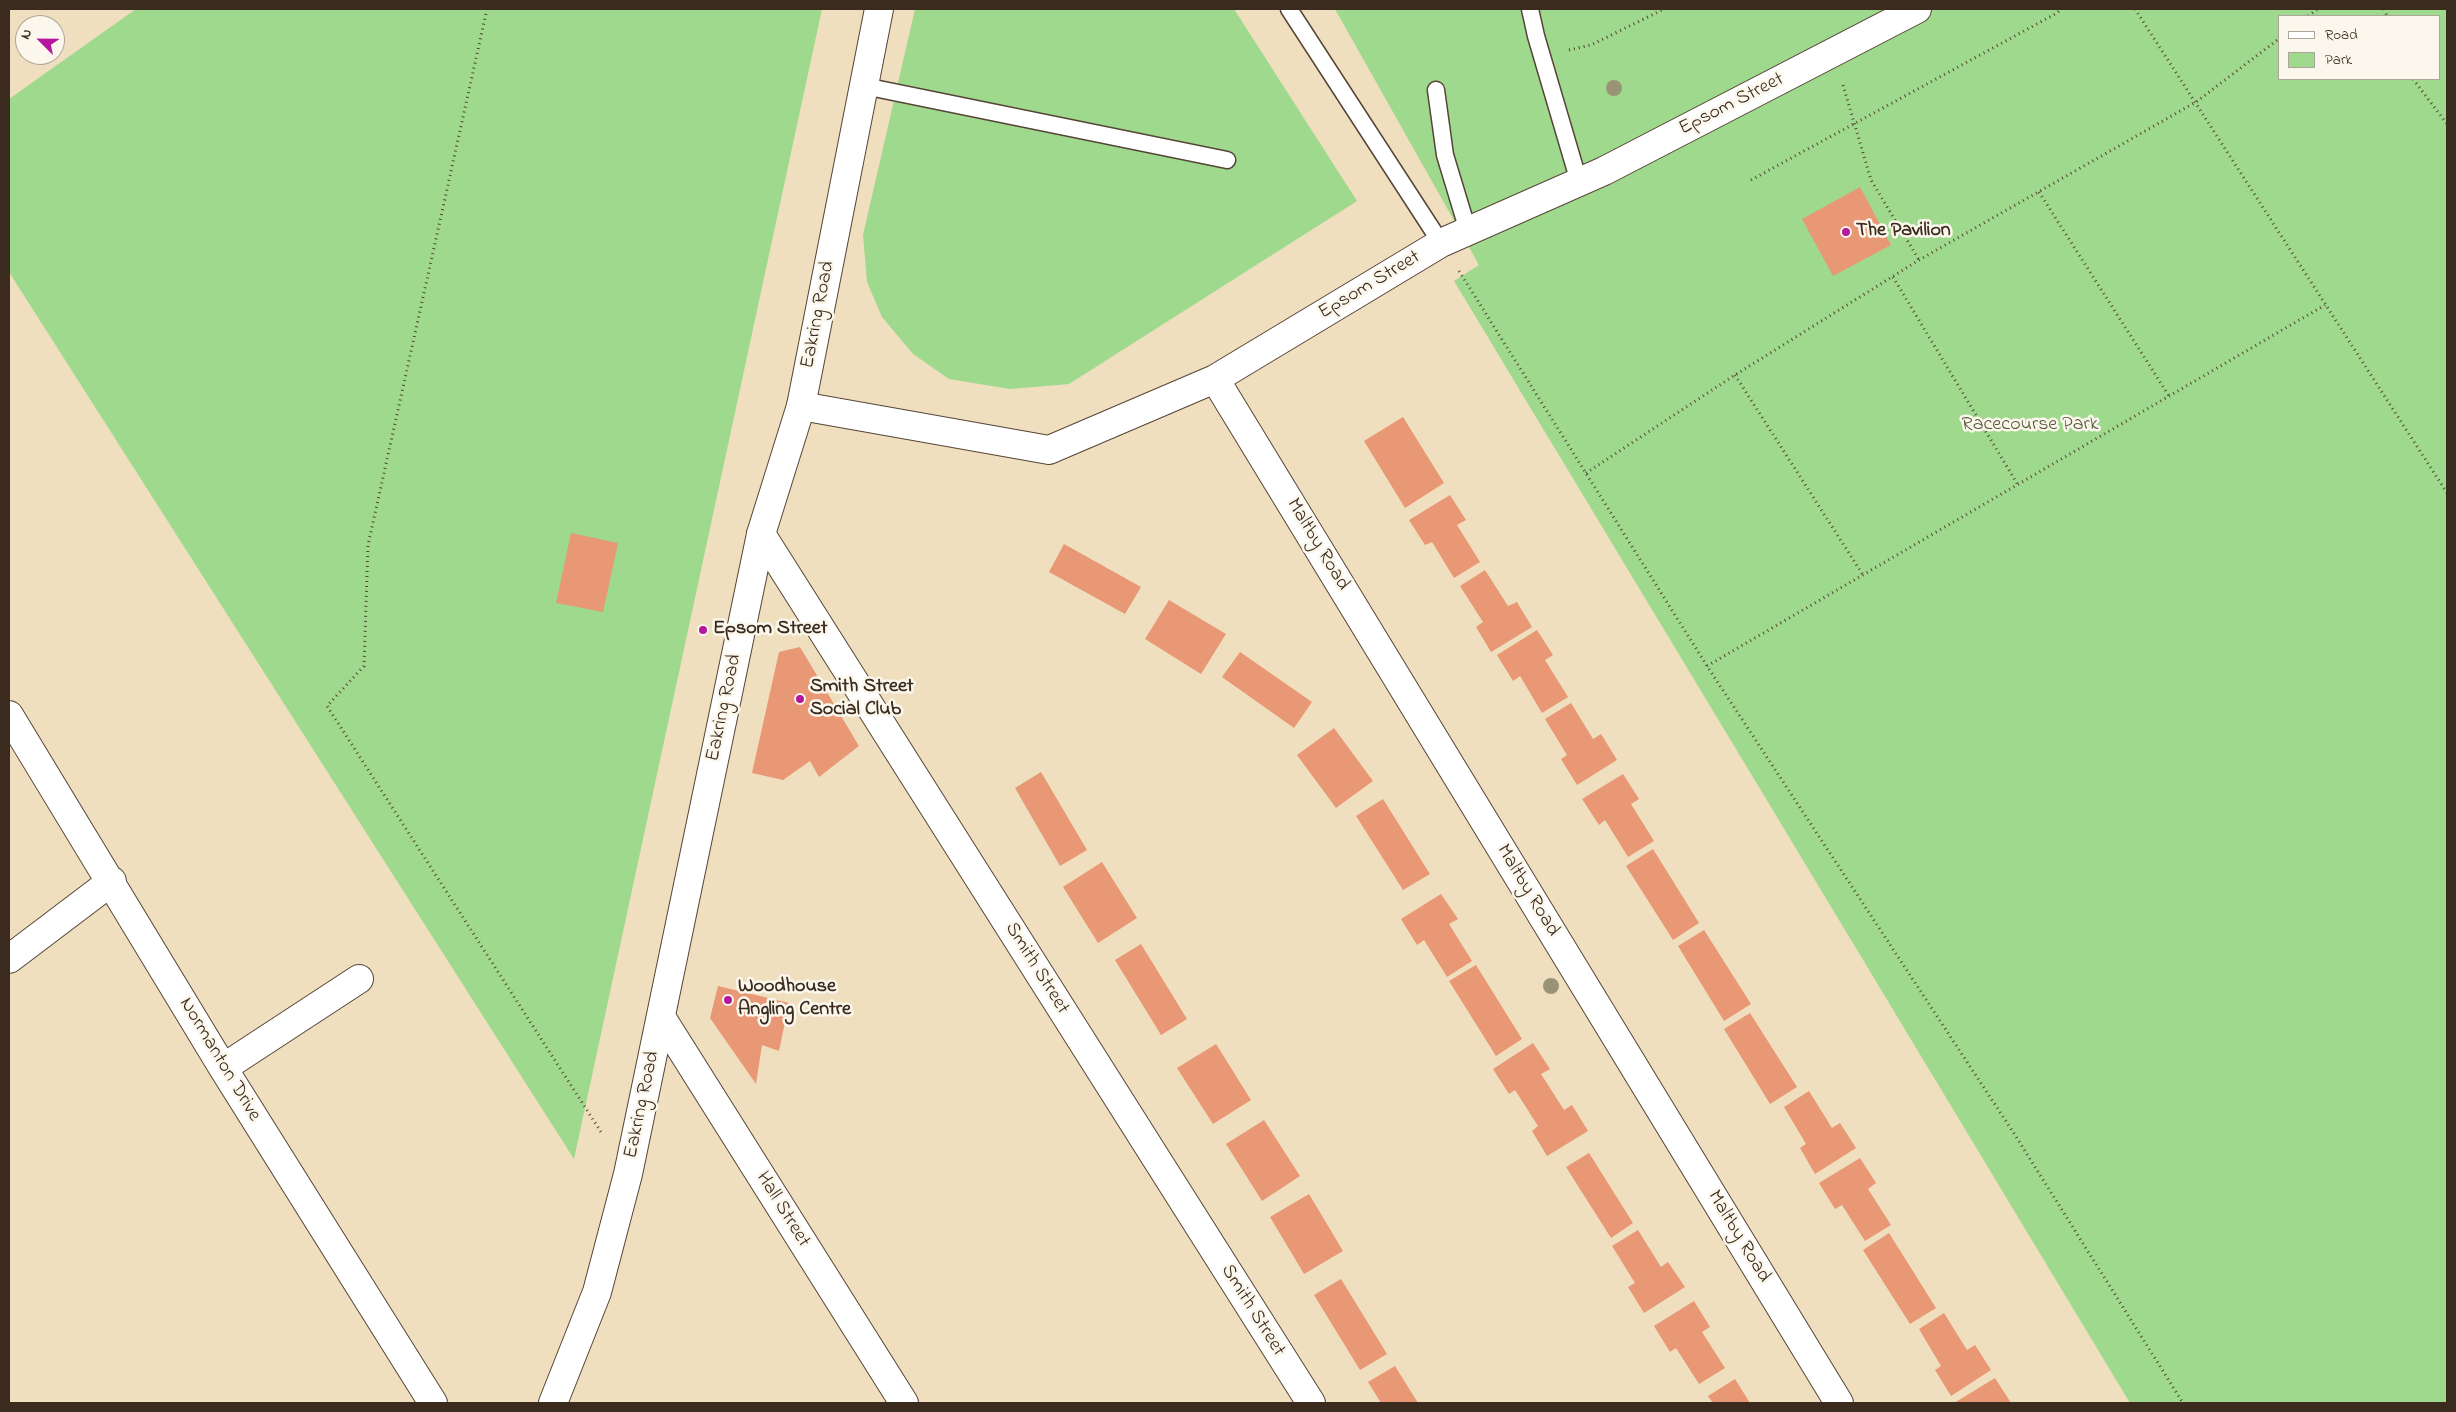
<!DOCTYPE html>
<style>
body{margin:0}
#map{position:relative;width:2456px;height:1412px;overflow:hidden;background:#efdfbf;font-family:"Indie Flower",sans-serif}
canvas{display:block}
.frame{position:absolute;inset:0;border:10px solid #3b2a1e;pointer-events:none}
.legend{position:absolute;left:2278px;top:15px;width:162px;height:65px;box-sizing:border-box;background:#fbf7ec;border:1px solid #aea59a;margin:0;padding:6px 9px;list-style:none;font-size:15px;color:#3b2a1e}
.legend li{display:flex;align-items:center;gap:10px;height:25px}
.legend b{width:25px;border:1px solid #aea59a}
.north{position:absolute;left:15px;top:15px;width:50px;height:50px;box-sizing:border-box;background:#fbf7ec;border:1px solid #aea59a;border-radius:50%;rotate:293deg;font-size:14px;font-weight:700;line-height:20px;text-align:center;color:#3b2a1e}
.north::after{content:'';display:block;margin:auto;width:18px;height:22px;background:#b5179e;clip-path:polygon(50% 0,100% 100%,50% 72%,0 100%)}
</style>
<div id="map">
<canvas width="2456" height="1412"></canvas>
<div class="frame"></div>
<ul class="legend">
<li><b style="height:6px;background:#fff"></b>Road</li>
<li><b style="height:14px;background:#9ed98d"></b>Park</li>
</ul>
<div class="north">N</div>
</div>
<script>
const context = document.querySelector('canvas').getContext('2d');
context.lineJoin = 'round';
function fillPath(path, color) {
  context.fillStyle = color;
  context.fill(path, 'evenodd');
}
function shape(rows) {
  const path = new Path2D();
  for (const r of rows) {
    path.moveTo(r[0], r[1]);
    for (let i = 2; i < r.length; i += 2) path.lineTo(r[i], r[i + 1]);
  }
  return path;
}
function trace(path, color, width, dash) {
  context.strokeStyle = color;
  context.lineWidth = width;
  context.lineCap = dash ? 'butt' : 'round';
  context.setLineDash(dash || []);
  context.stroke(path);
}
function drawText(font, color, halo, rows, align = 'center') {
  context.font = font + ' "Indie Flower",sans-serif';
  context.lineWidth = 5;
  context.setLineDash([]);
  context.textBaseline = 'middle';
  context.strokeStyle = halo;
  context.fillStyle = color;
  for (const [text, x, y, turn = 0] of rows) {
    context.save();
    context.translate(x, y);
    context.rotate((+turn || 0) * Math.PI / 180);
    context.textAlign = isNaN(turn) ? turn : align;
    if (halo) context.strokeText(text, 0, 0);
    context.fillText(text, 0, 0);
    context.restore();
  }
}
fillPath(shape([
 [136,9,822,9,574,1159,9,272,9,99],
 [915,9,1234,9,1357,201,1069,384,1010,389,949,379,913,354,882,317,867,282,863,235],
 [1335,9,2447,9,2447,1403,2130,1403,1454,281,1479,265],
 [2280,16,2440,16,2440,79,2280,79]
]), '#9ed98d');
fillPath(shape([
 [1860,187,1891,245,1833,276,1802,219],
 [1403,417,1444,483,1405,508,1364,441],
 [1450,495,1466,520,1457,525,1480,562,1454,578,1432,542,1425,545,1409,520],
 [571,533,618,543,603,612,556,603],
 [1064,544,1141,587,1125,614,1049,572],
 [1485,570,1508,606,1517,602,1532,627,1491,652,1476,627,1483,622,1460,586],
 [1169,600,1226,634,1201,674,1145,639],
 [1537,630,1553,655,1545,660,1568,697,1542,713,1520,676,1513,681,1497,655],
 [800,647,859,746,819,777,810,761,783,780,752,773,779,652],
 [1240,652,1312,702,1294,728,1222,677],
 [1571,703,1593,739,1601,734,1617,760,1577,785,1561,759,1567,755,1545,719],
 [1334,728,1373,781,1336,808,1297,755],
 [1041,772,1087,850,1060,866,1015,788],
 [1623,774,1639,799,1631,804,1654,841,1628,857,1605,820,1599,825,1582,799],
 [1383,799,1430,874,1403,890,1356,816],
 [1653,849,1699,923,1673,940,1626,866],
 [1102,862,1137,918,1098,943,1063,887],
 [1441,894,1458,919,1449,924,1472,961,1447,977,1424,940,1417,945,1401,919],
 [1704,930,1751,1004,1724,1021,1678,946],
 [1141,944,1187,1019,1161,1035,1115,960],
 [1476,965,1522,1039,1496,1056,1449,981],
 [718,986,789,1003,779,1051,762,1045,756,1084,710,1018],
 [1750,1013,1797,1087,1770,1104,1724,1029],
 [1533,1043,1550,1069,1541,1074,1564,1110,1572,1105,1588,1131,1547,1156,1532,1131,1538,1126,1515,1090,1509,1094,1493,1069],
 [1216,1044,1251,1100,1213,1124,1177,1068],
 [1809,1091,1832,1128,1840,1123,1856,1148,1815,1174,1800,1148,1806,1144,1784,1107],
 [1264,1120,1300,1176,1262,1201,1226,1144],
 [1589,1153,1633,1223,1611,1238,1566,1167],
 [1860,1158,1876,1183,1868,1189,1891,1225,1865,1241,1842,1205,1835,1209,1819,1183],
 [1309,1194,1343,1251,1304,1274,1270,1217],
 [1638,1230,1661,1267,1668,1262,1685,1287,1644,1313,1628,1287,1635,1283,1612,1246],
 [1889,1233,1936,1308,1910,1324,1863,1250],
 [1341,1279,1387,1354,1360,1370,1314,1295],
 [1694,1301,1710,1327,1702,1332,1725,1368,1699,1384,1676,1348,1670,1352,1654,1326],
 [1944,1313,1967,1350,1975,1345,1991,1370,1951,1396,1935,1370,1941,1366,1919,1329],
 [1395,1366,1418,1403,1381,1403,1368,1382],
 [1995,1378,2011,1403,1954,1403],
 [1735,1379,1750,1403,1713,1403,1708,1396]
]), '#e89875');
const service = shape([
 [1289,9,1441,243],
 [1530,9,1536,36,1579,182],
 [864,86,1227,160],
 [1436,90,1445,155,1468,231]
]);
const minor = shape([
 [1215,379,1839,1403],
 [801,406,1049,450,1215,379,1441,243,1604,171,1917,9],
 [761,534,1311,1403],
 [9,715,223,1068,433,1403],
 [9,959,112,881],
 [661,1017,904,1403],
 [223,1068,359,979]
]);
const tertiary = shape([
 [553,1403,597,1292,628,1174,761,534,801,406,879,9]
]);
trace(service, '#564536', 19);
trace(minor, '#564536', 30);
trace(tertiary, '#564536', 30);
trace(shape([
 [487,9,368,545,364,666,327,706,601,1132],
 [2135,9,2447,493],
 [2384,9,2387,16],
 [2308,16,2318,9],
 [1569,50,1591,45,1664,9],
 [2413,79,2447,124],
 [1843,85,1871,180,1919,260],
 [1751,180,2057,13,2061,9],
 [2039,192,2169,396],
 [1459,271,1707,666,2015,1135,2183,1403],
 [1893,277,2018,485],
 [1735,375,1863,575],
 [1586,473,1735,375,1919,260,2196,102,2280,38],
 [1707,666,2325,305]
]), '#564536', 3, [1, 4]);
trace(service, '#fff', 16);
trace(minor, '#fff', 28);
trace(tertiary, '#fff', 28);
context.fillStyle = '#9a9476';
for (const [x, y] of [
 [1614,88],
 [1551,986]
]) {
  context.beginPath();
  context.arc(x, y, 8, 0, 2 * Math.PI);
  context.fill();
}
for (const [x, y, r, color] of [
 [1846,232,5,"#b5179e"],
 [703,630,5,"#b5179e"],
 [800,699,5,"#b5179e"],
 [728,1000,5,"#b5179e"]
]) {
  const dot = new Path2D();
  dot.arc(x, y, r, 0, 2 * Math.PI);
  context.fillStyle = color;
  context.fill(dot);
  trace(dot, '#fbf7ec', 2);
}
drawText('20px', '#3b2a1e', '#fbf7ec', [
 ["Epsom Street",1732,105,-27],
 ["Epsom Street",1370,286,-31],
 ["Eakring Road",819,315,-79],
 ["Maltby Road",1317,545,59],
 ["Eakring Road",725,708,-78],
 ["Maltby Road",1527,891,59],
 ["Smith Street",1036,969,58],
 ["Normanton Drive",219,1060,59],
 ["Eakring Road",643,1105,-78],
 ["Hall Street",782,1210,58],
 ["Maltby Road",1738,1237,59],
 ["Smith Street",1252,1311,58]
]);
drawText('bold 20px', '#3b2a1e', '#fbf7ec', [
 ["The Pavilion",1856,232],
 ["Epsom Street",713,630],
 ["Smith Street",810,688],
 ["Social Club",810,711],
 ["Woodhouse",738,988],
 ["Angling Centre",738,1011]
], 'left');
drawText('20px', '#54563a', '#fbf7ec', [
 ["Racecourse Park",2030,426]
]);
</script>
